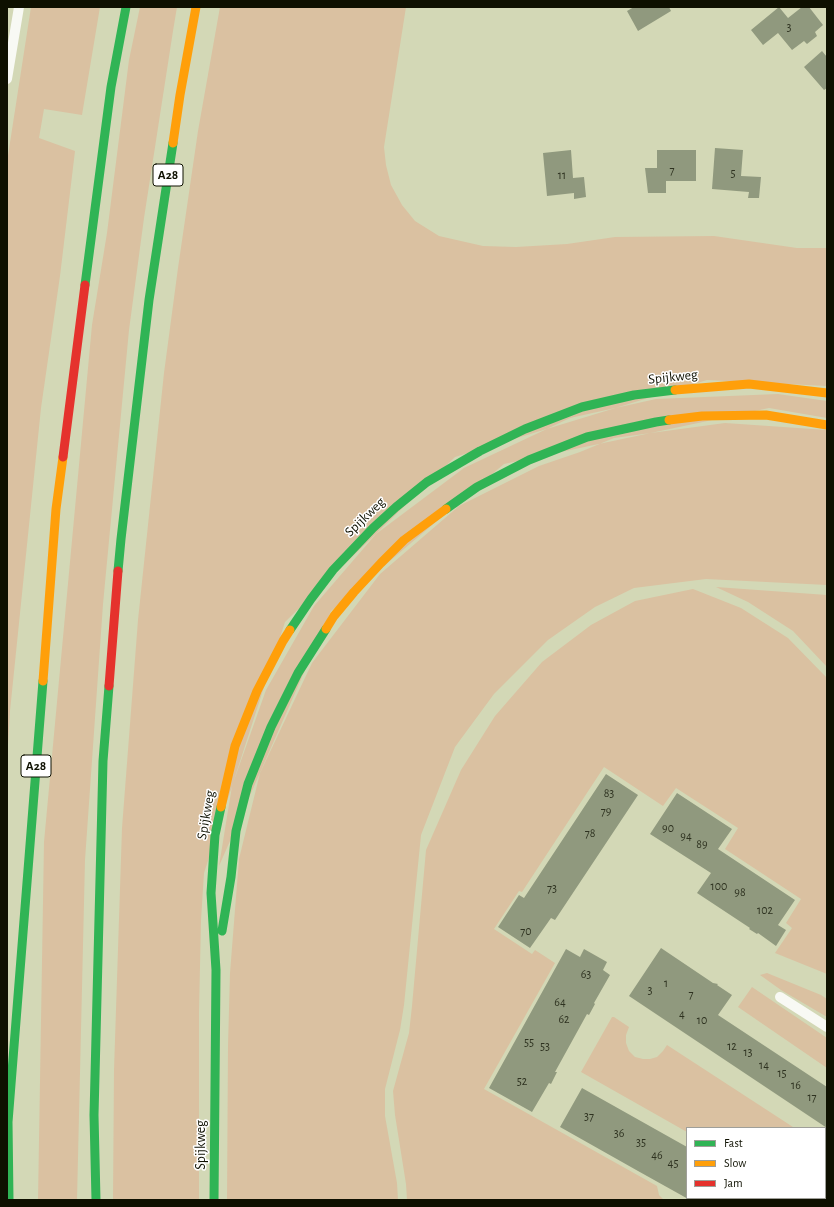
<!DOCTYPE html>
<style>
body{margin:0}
#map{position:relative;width:834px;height:1207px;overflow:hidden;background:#d3d8b6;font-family:"Alegreya Sans",sans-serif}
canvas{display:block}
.frame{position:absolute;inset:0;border:8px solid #0e1000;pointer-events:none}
.legend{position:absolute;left:686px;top:1127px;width:140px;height:72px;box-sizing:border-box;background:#fff;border:1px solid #9f9f99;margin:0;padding:5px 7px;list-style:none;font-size:12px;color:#0e1000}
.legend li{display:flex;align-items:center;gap:8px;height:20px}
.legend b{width:20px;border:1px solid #9f9f99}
</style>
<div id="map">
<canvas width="834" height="1207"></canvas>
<div class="frame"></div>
<ul class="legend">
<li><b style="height:5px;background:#30b455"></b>Fast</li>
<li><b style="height:5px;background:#ff9f0a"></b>Slow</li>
<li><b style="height:5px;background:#e5322d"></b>Jam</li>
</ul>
</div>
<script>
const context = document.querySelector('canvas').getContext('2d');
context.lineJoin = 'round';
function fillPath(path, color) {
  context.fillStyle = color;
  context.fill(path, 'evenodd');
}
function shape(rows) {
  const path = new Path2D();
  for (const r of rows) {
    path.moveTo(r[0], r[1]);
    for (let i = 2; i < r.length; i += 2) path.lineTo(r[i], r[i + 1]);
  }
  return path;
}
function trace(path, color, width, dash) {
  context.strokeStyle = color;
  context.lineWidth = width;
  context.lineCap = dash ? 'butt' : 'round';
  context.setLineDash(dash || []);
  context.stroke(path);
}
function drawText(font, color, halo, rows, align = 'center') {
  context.font = font + ' "Alegreya Sans",sans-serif';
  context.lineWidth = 3;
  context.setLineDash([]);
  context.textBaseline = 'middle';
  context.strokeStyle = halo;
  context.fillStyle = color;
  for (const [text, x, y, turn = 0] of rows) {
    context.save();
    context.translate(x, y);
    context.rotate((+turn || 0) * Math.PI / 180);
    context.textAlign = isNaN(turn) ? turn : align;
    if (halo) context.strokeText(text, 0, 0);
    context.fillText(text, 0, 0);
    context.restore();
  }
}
fillPath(shape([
 [31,7,100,7,82,115,44,109,39,138,75,151,60,276,41,408,10,711,7,762,7,162],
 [140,7,177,7,173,31,144,218,129,330,103,604,85,860,77,1200,38,1200,44,842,92,325,107,233,129,60],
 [220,7,406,7,384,147,386,165,391,185,402,205,415,221,439,236,483,246,516,247,567,244,615,237,714,236,797,248,827,248,827,386,707,380,455,457,285,622,204,873,201,920,199,1012,199,1200,113,1200,114,1070,122,828,138,620,164,373,178,268,198,131],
 [778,394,827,401,827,418,769,408,504,464,331,611,219,866,232,786,266,690,314,606,376,534,464,468,570,418,656,399],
 [725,423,827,430,827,585,706,579,634,588,595,607,548,640,494,694,455,747,421,835,404,1005,400,1030,385,1089,385,1116,397,1183,398,1200,227,1200,228,1046,230,973,239,859,260,773,312,663,380,574,459,506,539,466,580,452,614,438],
 [716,587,827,595,827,667,793,631,748,602],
 [693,589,741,608,788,638,827,678,827,974,775,953,792,928,786,923,801,899,725,849,738,828,676,788,663,806,604,767,522,892,519,891,494,929,532,954,535,950,555,963,484,1089,657,1186,659,1195,663,1199,666,1200,407,1200,406,1184,395,1115,393,1091,409,1033,412,1006,426,850,461,770,495,716,542,662,591,625,635,601],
 [767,973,821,995,827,999,827,1017,781,990,760,975],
 [752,987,827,1038,827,1068,738,1007],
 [612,1017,614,1017,629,1027,626,1035,626,1043,629,1051,635,1057,643,1059,650,1059,657,1057,663,1051,667,1045,793,1127,687,1128,687,1132,581,1072]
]), '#dac1a1');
fillPath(shape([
 [634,7,669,7,671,11,638,31,627,11],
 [779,7,788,18,802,7,809,7,823,25,815,32,817,36,807,44,804,41,792,50,778,33,763,45,751,30],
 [822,51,827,57,827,88,824,90,804,67],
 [715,148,743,150,741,176,761,177,759,198,748,198,749,192,712,189],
 [571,150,573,178,584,177,586,197,574,199,574,193,547,196,543,153],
 [657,150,696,150,696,181,666,181,666,193,648,193,645,168,657,168],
 [606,774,638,795,555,920,551,918,530,948,498,927,519,895,524,898],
 [677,793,732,829,718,849,795,900,778,925,786,930,776,946,758,933,757,934,749,929,750,928,697,893,711,873,650,834],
 [661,948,713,983,718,984,717,985,732,995,718,1015,827,1087,827,1128,629,996],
 [566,949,580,957,584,949,607,962,603,970,610,975,594,1003,595,1004,589,1015,587,1014,555,1072,557,1072,551,1084,549,1083,532,1112,489,1088],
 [582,1088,687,1147,687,1198,779,1198,783,1200,690,1200,638,1171,560,1127]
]), '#90997e');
trace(shape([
 [7,79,19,7],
 [780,997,827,1027]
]), '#f8f9f4', 10);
trace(shape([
 [85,285,111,87,126,7],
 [446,509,477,487,529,460,587,437,656,422,669,420],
 [118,571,121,539,149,300,173,143],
 [290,630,311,599,333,570,373,528,396,507,427,482,480,451,525,429,582,407,634,395,675,390],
 [222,931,231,877,236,831,248,784,271,727,298,673,326,629],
 [9,1200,8,1122,43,681],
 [96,1200,94,1115,103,761,109,686],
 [214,1200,216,970,211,893,215,835,221,807]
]), '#30b455', 9);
trace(shape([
 [173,143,180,95,196,7],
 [675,390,749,384,827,393],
 [669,420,702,416,766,415,827,425],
 [326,629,334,616,354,592,381,563,404,540,446,509],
 [43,681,56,509,63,457],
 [221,807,235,746,257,691,283,641,290,630]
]), '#ff9f0a', 9);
trace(shape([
 [63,457,85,285],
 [109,686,118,571]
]), '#e5322d', 9);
drawText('12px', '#2e3220', null, [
 ["3",789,27],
 ["7",672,170],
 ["5",733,173],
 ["11",562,175],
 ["83",609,793],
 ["79",606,811],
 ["90",668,828],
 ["78",590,833],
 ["94",686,836],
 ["89",702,844],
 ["100",719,886],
 ["73",552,888],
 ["98",740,892],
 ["102",765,910],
 ["70",526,931],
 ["63",586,974],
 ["1",666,983],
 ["3",650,990],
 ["7",691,994],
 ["64",560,1002],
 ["4",682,1014],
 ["62",564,1019],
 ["10",702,1020],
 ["55",529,1042],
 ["53",545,1046],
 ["12",732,1046],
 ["13",748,1052],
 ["14",764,1065],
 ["15",782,1073],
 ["52",522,1081],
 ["16",796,1085],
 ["17",812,1097],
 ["37",589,1116],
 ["36",619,1133],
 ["35",641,1142],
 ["46",657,1155],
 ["45",673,1163]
]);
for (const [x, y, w] of [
 [168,175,30],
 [36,766,30]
]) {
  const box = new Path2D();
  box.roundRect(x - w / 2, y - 11, w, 22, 3);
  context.fillStyle = '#fff';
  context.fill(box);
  trace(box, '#0e1000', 1);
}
drawText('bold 13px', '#0e1000', null, [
 ["A28",168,175],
 ["A28",36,766]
]);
drawText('14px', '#0e1000', '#fff', [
 ["Spijkweg",673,377,-6],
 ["Spijkweg",365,517,-44],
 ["Spijkweg",206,815,-80],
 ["Spijkweg",201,1145,-90]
]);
</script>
